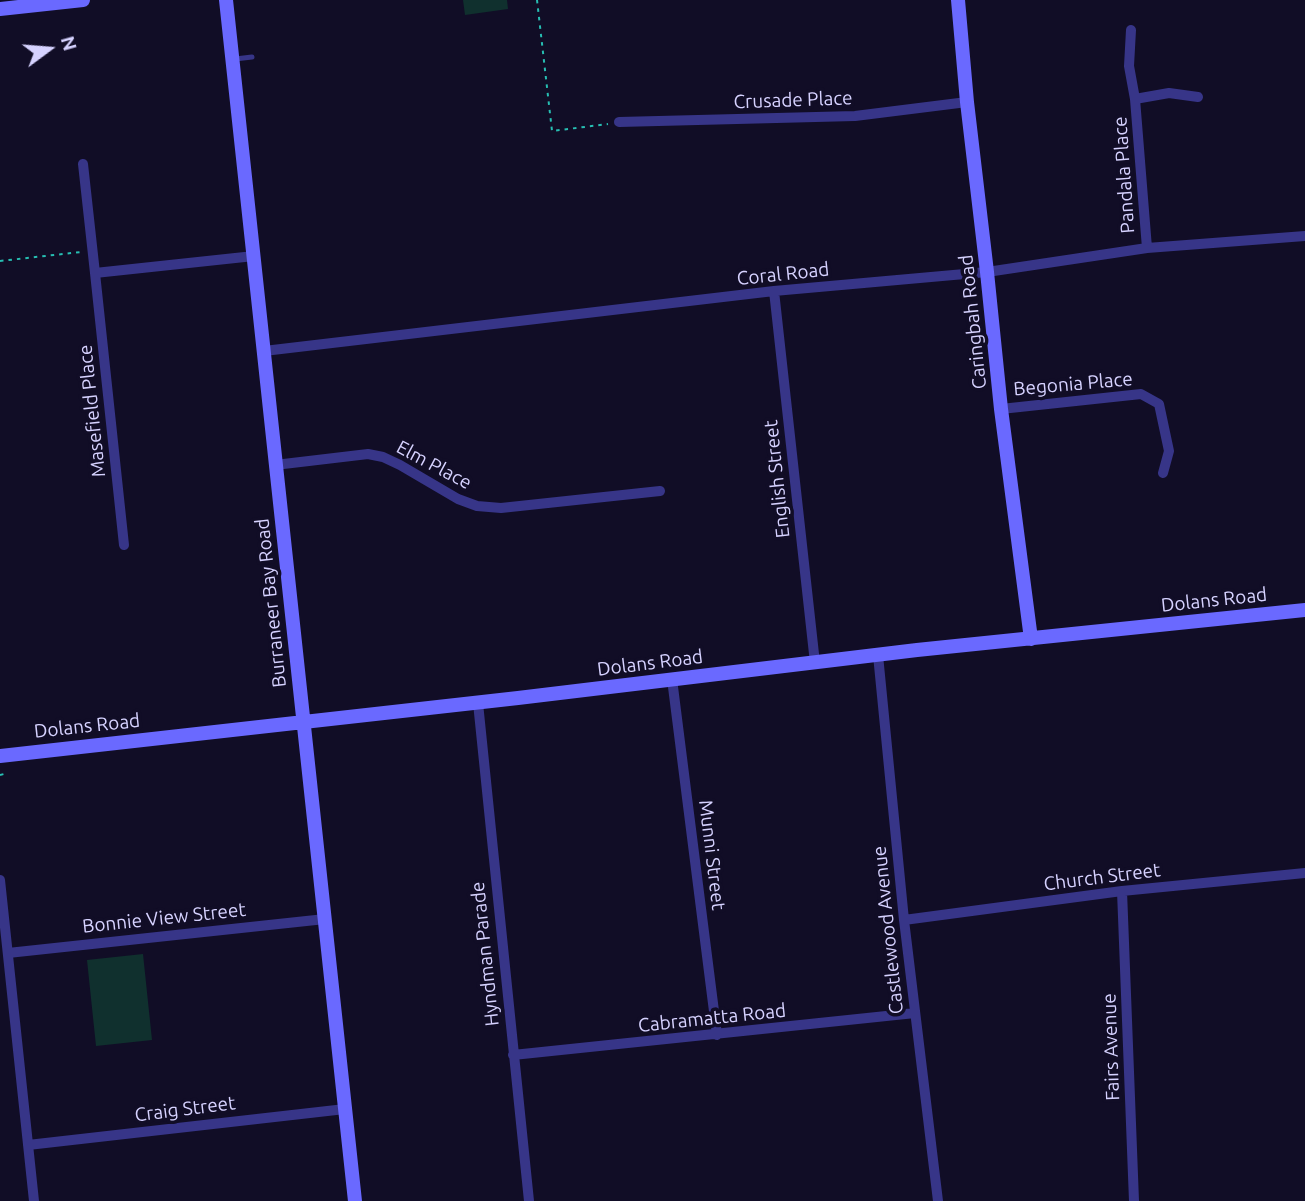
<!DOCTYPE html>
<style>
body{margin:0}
#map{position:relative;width:1305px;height:1201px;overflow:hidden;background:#110d26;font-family:Ubuntu,sans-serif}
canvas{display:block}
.north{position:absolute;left:14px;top:14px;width:70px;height:70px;-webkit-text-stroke:5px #110d26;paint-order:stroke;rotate:74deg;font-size:19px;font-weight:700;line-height:28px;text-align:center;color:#d6d2ff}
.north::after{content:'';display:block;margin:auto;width:24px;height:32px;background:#d6d2ff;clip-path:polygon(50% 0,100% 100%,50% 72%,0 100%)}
</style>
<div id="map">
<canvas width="1305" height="1201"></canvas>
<div class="north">N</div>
</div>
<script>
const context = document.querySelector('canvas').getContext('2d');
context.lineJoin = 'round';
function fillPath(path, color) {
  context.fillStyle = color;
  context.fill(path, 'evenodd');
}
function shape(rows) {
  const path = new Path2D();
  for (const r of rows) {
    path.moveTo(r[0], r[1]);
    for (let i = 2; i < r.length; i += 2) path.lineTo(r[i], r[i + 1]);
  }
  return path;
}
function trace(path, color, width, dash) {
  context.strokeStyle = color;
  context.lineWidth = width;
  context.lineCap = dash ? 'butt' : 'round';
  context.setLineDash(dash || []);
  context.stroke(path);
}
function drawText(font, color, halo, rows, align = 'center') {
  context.font = font + ' Ubuntu,sans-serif';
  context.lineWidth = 7;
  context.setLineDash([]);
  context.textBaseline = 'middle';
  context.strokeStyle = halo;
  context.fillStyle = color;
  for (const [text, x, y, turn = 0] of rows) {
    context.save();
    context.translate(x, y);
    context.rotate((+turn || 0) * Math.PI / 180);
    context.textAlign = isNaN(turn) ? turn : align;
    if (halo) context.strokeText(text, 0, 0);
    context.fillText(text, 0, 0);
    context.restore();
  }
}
fillPath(shape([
 [463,0,507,0,508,9,465,15],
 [143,954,152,1040,96,1046,87,960]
]), '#10302e');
trace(shape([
 [537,0,552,131,608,124],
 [0,261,81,252],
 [0,775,4,774]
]), '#27beb2', 2, [3.5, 5]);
trace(shape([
 [235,59,252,57]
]), '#373588', 5);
trace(shape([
 [1131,30,1129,66,1135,99,1147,248],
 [1135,99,1169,93,1198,97],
 [619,122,855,116,967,102],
 [83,164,95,273],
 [774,291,815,663],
 [264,351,774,291,987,272,1147,248,1305,236],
 [1001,409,1141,394,1159,404,1169,451,1163,473],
 [275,465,368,454,383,457,400,465,458,499,477,506,501,508,660,491],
 [124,545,95,273,254,256],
 [878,655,904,920,938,1201],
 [672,679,717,1035],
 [478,703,529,1201],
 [0,880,34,1201],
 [1122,891,1134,1201],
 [904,920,1122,891,1305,873],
 [8,953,325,919],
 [513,1055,915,1013],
 [28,1145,345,1109]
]), '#373588', 10);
trace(shape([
 [226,0,355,1201],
 [958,0,967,102,987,272,1001,409,1031,639],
 [0,9,83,0],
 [0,756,518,698,917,650,1305,610]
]), '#6a69ff', 14);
drawText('19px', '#d6d2ff', '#110d26', [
 ["Crusade Place",793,100,-2],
 ["Pandala Place",1124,175,-94],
 ["Coral Road",783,274,-6],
 ["Caringbah Road",973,322,-96],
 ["Begonia Place",1073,384,-5],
 ["Masefield Place",92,411,-96],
 ["Elm Place",434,465,28],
 ["English Street",777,479,-96],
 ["Dolans Road",1214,600,-6],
 ["Burraneer Bay Road",271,603,-96],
 ["Dolans Road",650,663,-7],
 ["Dolans Road",87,726,-6],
 ["Munni Street",712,855,83],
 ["Church Street",1102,877,-7],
 ["Bonnie View Street",164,918,-6],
 ["Castlewood Avenue",888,930,-96],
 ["Hyndman Parade",485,954,-96],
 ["Cabramatta Road",712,1018,-6],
 ["Fairs Avenue",1111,1047,-92],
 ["Craig Street",185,1109,-7]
]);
</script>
